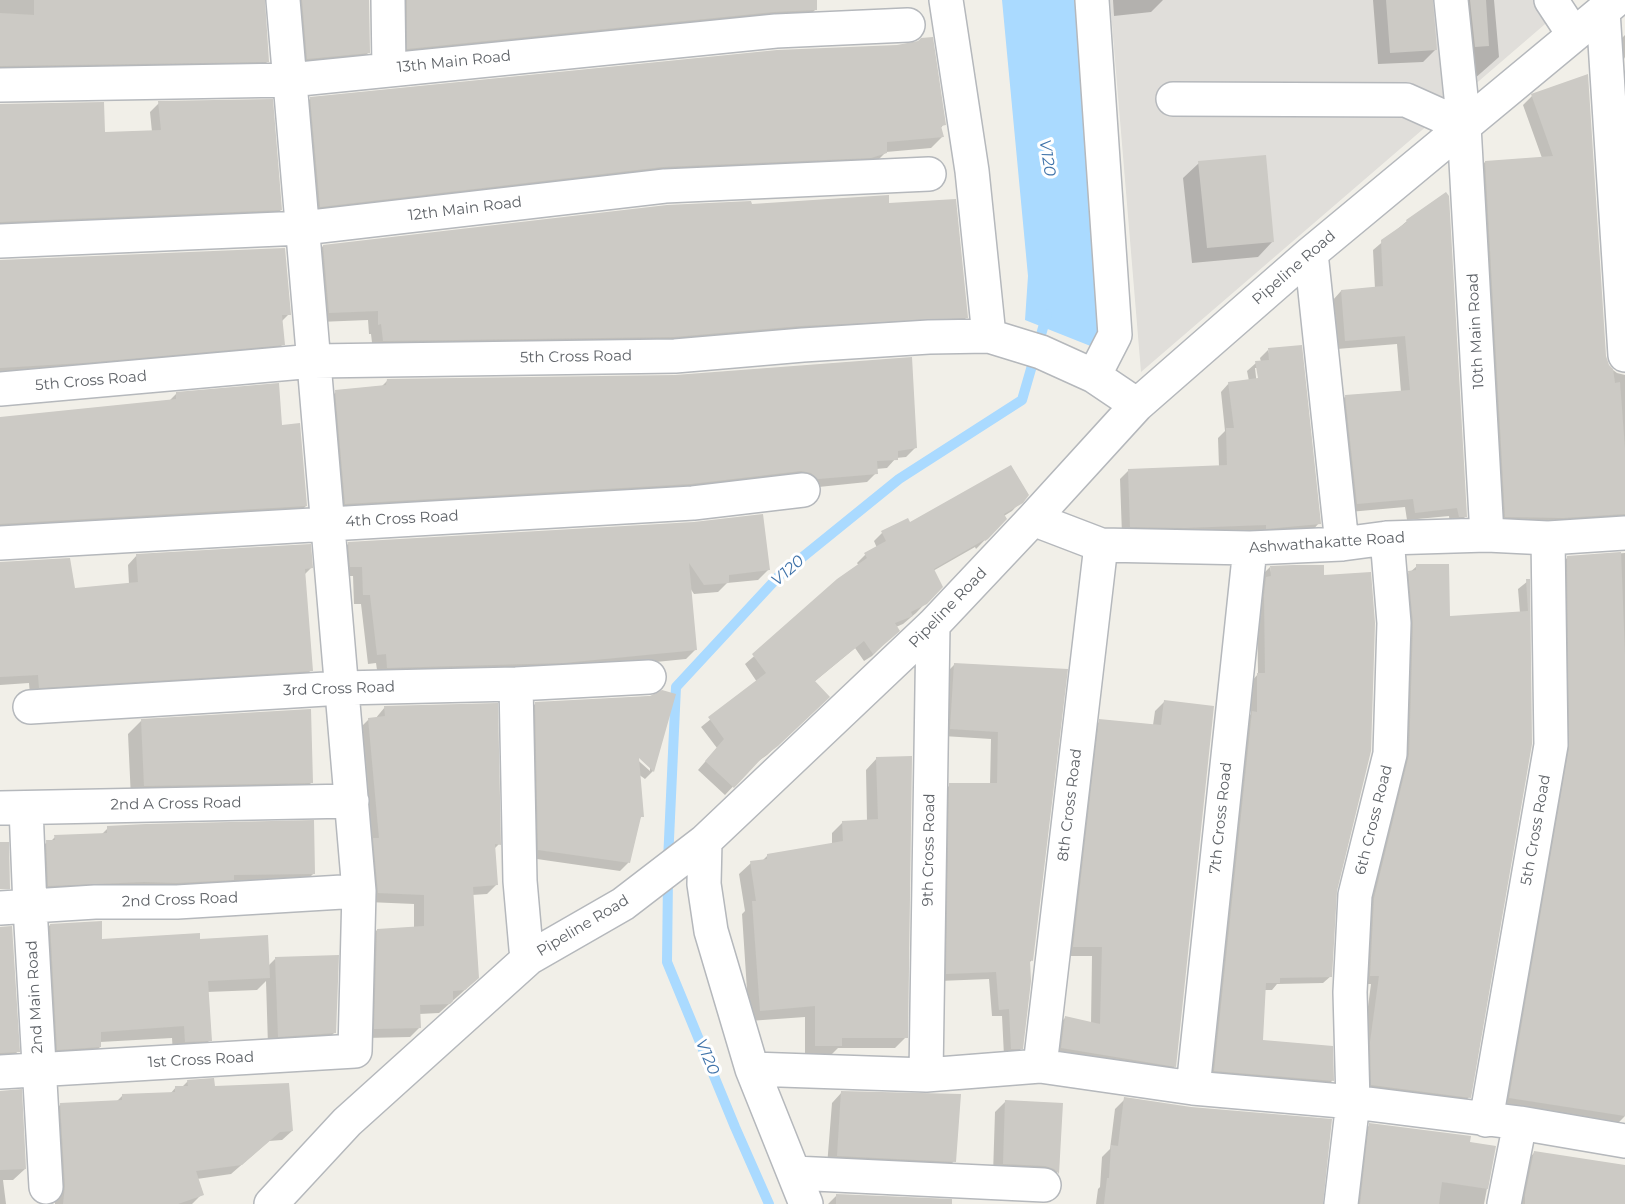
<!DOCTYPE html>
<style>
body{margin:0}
canvas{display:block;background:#f1efe8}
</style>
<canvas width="1625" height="1204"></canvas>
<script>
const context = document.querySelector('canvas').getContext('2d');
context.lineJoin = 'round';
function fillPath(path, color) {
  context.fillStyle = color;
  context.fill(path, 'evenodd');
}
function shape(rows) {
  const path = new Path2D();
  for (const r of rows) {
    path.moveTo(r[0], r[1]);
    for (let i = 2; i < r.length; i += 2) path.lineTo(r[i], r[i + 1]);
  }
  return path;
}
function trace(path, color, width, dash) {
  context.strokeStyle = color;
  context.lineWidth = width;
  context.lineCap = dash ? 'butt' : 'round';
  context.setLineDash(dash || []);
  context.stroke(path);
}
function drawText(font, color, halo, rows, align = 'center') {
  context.font = font + ' Montserrat,sans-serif';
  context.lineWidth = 6;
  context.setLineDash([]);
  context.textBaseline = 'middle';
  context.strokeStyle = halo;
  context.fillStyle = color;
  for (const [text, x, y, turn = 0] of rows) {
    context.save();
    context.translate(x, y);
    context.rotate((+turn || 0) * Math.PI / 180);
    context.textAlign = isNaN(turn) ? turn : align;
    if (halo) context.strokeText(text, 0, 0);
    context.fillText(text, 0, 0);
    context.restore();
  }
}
fillPath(shape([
 [1110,0,1573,0,1141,372]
]), '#e0deda');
fillPath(shape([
 [1002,0,1080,0,1109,308,1093,347,1025,320,1028,276]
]), '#aadaff');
fillPath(shape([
 [0,0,263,0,268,61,259,70,0,75],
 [290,0,368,0,369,52,359,62,298,68],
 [395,0,815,0,815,10,806,19,399,58],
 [1113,0,1163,0,1151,12,1114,16],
 [1373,0,1431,0,1436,49,1423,62,1378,64],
 [1452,0,1494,0,1499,57,1465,87],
 [1625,35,1625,59,1617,43],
 [918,42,944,124,940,129,942,137,931,148,886,152,875,163,309,217,300,109,311,98,897,47],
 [1625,70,1625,210,1617,78],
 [1587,76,1605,357,1609,367,1617,373,1625,375,1625,526,1496,526,1476,172,1485,162,1542,158,1523,105,1532,96],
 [159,103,281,210,271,219,0,230,0,105,104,134,152,132,150,112],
 [1199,163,1273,241,1258,257,1192,263,1183,178],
 [1446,194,1466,516,1457,525,1450,525,1449,516,1407,520,1405,507,1349,512,1337,405,1346,396,1401,392,1397,344,1337,349,1333,300,1341,291,1375,289,1373,250,1407,221],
 [887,205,967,317,957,327,790,336,373,351,371,334,369,334,368,320,319,322,313,256,323,246],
 [0,261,289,314,281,322,283,344,274,353,0,376],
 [1268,350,1319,523,1311,532,1122,535,1120,479,1128,471,1219,467,1218,438,1225,431,1221,392,1229,383,1249,381,1247,371,1256,363,1261,362,1260,358],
 [1255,368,1258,368,1260,386,1257,386],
 [388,380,915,448,906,457,896,458,887,468,876,469,876,473,867,482,809,488,336,513,327,401,336,392,381,387],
 [176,394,280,426,306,506,297,515,0,532,0,419,169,401],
 [1027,495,1012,511,1004,516,1005,519,978,547,976,549,975,547,933,571,941,587,916,613,903,624,896,627,898,630,872,656,864,661,855,648,814,682,828,697,767,755,753,765,725,795,698,770,717,748,701,727,757,682,745,664,859,566,857,563,865,555,877,548,874,541,882,533],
 [694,523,768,570,758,580,727,583,718,592,694,594,690,588,696,649,686,659,554,672,378,677,376,663,368,664,361,604,354,604,353,576,341,576,339,553,349,543],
 [1625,553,1625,1116,1616,1125,1500,1107,1558,567,1568,557],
 [137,555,311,568,304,575,311,670,302,680,30,696,29,683,0,685,0,563,74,590,129,584,128,565],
 [1417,566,1449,617,1520,613,1518,589,1528,581,1531,743,1469,1097,1461,1106,1363,1094,1362,1052,1371,984,1362,984,1400,581],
 [1270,567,1335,890,1331,976,1323,983,1277,984,1272,990,1264,990,1262,1042,1331,1047,1332,1081,1325,1088,1207,1078,1245,720,1251,714,1251,682,1258,674,1257,603,1259,585,1264,581,1263,574],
 [954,665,1066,670,1032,960,1028,964,1022,1048,1014,1056,1004,1056,1002,1016,992,1016,989,979,939,981,942,793,950,785,990,785,991,739,943,736,947,672],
 [674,695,653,771,645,779,638,774,642,816,638,820,628,863,620,871,530,858,527,712,536,703],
 [634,752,650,767,650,771,632,755],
 [1165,701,1175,1066,1165,1076,1055,1060,1055,1028,1065,1018,1091,1024,1092,956,1064,956,1090,731,1100,721,1153,725,1155,711],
 [385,707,499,844,494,849,497,884,487,894,472,895,467,988,439,1013,419,1014,420,1027,410,1037,365,1038,368,940,377,930,414,928,414,904,368,902,359,729,369,719,375,719],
 [141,721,312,782,298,796,131,799,128,734],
 [877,758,906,1037,895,1048,838,1048,830,1056,805,1056,805,1017,749,1021,742,914,745,911,739,874,751,863,762,861,768,855,832,844,832,833,843,822,867,821,866,770],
 [108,828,314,873,305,882,39,895,38,851,47,842,50,842,55,837,101,835],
 [50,925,100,940,199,941,268,966,275,959,334,1033,324,1043,268,1046,266,981,257,990,207,992,210,1040,198,1052,173,1054,172,1038,100,1042,100,1047,88,1059,45,1061,38,937],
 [0,928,18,1051,7,1063,0,1063],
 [188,1081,213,1088,292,1131,282,1140,269,1141,231,1174,197,1179,202,1194,192,1204,55,1204,51,1114,61,1104,117,1101,123,1095,170,1094,176,1087,182,1087],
 [0,1092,25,1169,13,1180,3,1180,6,1204,0,1204],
 [842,1092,954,1161,944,1172,827,1166,832,1103],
 [1125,1099,1250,1204,1096,1204,1098,1189,1100,1187,1102,1157,1110,1149,1115,1109],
 [1006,1101,1061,1105,1057,1173,1047,1183,993,1174,995,1112],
 [1370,1125,1495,1147,1484,1204,1352,1204,1360,1134],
 [1534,1153,1625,1166,1625,1204,1516,1204,1524,1163],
 [837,1195,951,1204,828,1204]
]), '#0003');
trace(shape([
 [668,861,676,687,778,577,899,479,1022,400,1047,314],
 [668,877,667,962,735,1127,769,1204]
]), '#aadaff', 10);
fillPath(shape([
 [34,0,265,0,269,62,0,66,0,13,34,15],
 [302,0,369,0,370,53,307,59],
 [407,0,817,0,817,10,774,12,407,49],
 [1386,0,1433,0,1437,50,1390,53],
 [1470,0,1486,0,1489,46,1475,47],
 [933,37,946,125,941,126,944,137,887,142,887,153,871,158,663,167,320,207,310,97,777,50,897,45,918,41,921,38],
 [1588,74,1606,356,1609,365,1613,369,1615,383,1620,382,1625,449,1625,514,1563,518,1505,517,1485,161,1553,156,1531,94],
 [273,99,282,210,0,222,0,104,104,102,105,132,161,130,158,101],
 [1266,155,1274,242,1207,248,1198,161],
 [1446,192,1449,196,1467,517,1459,517,1457,508,1415,513,1413,499,1357,504,1345,395,1410,390,1405,336,1345,341,1341,290,1383,286,1381,240,1407,222,1406,220],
 [889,195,889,203,956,199,968,318,801,326,674,337,383,341,381,324,378,325,378,311,329,313,323,245,667,205,751,201,752,204],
 [285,248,291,315,282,315,285,345,83,363,0,368,0,260],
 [1302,345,1321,524,1266,529,1266,525,1185,528,1130,527,1128,469,1227,465,1226,428,1234,428,1228,382,1258,378,1255,361,1269,360,1268,348],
 [912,357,917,448,898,451,898,460,877,461,878,474,818,479,811,473,801,471,691,484,345,504,335,390,386,385,387,379,675,375],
 [279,383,282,425,300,423,307,506,0,524,0,417,176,399,176,392],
 [1011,465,1029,495,1023,503,1004,514,1007,519,988,539,985,541,984,540,934,569,943,587,927,604,911,612,913,616,895,623,900,631,873,654,864,641,815,681,830,697,778,746,762,758,734,788,705,761,724,739,708,717,766,673,752,654,837,579,867,558,864,553,886,541,881,531,908,518,910,522],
 [763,514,770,570,729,575,729,583,704,585,689,563,697,650,564,663,387,668,386,654,377,655,370,595,363,595,362,567,350,567,348,542,694,522],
 [311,544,313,568,305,569,313,671,39,688,38,675,0,677,0,562,70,558,75,588,138,582,136,554],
 [1621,552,1625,655,1625,1116,1509,1098,1569,748,1567,556],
 [1416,564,1449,564,1450,616,1528,611,1526,579,1530,579,1532,744,1471,1098,1371,1085,1370,1042,1379,976,1370,976,1374,898,1409,755,1413,623,1408,571,1416,570],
 [1294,565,1324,565,1324,575,1371,572,1375,623,1371,751,1337,891,1332,977,1280,978,1280,983,1266,983,1263,1040,1333,1046,1334,1081,1214,1071,1252,711,1257,712,1257,673,1265,673,1264,595,1266,577,1271,576,1270,566],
 [954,663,1068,669,1033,961,1030,960,1031,981,1023,1049,1011,1049,1009,1009,999,1010,996,972,946,974,949,783,997,783,998,732,950,729],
 [662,690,676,694,654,772,639,758,644,817,641,817,630,863,538,850,535,702,650,696],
 [1164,700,1214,706,1176,1067,1061,1048,1065,1016,1100,1024,1102,947,1073,947,1099,719,1161,725],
 [498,703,501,845,495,844,498,885,473,887,479,978,465,990,453,991,453,1001,450,1004,420,1005,421,1028,374,1029,377,929,424,926,424,895,378,893,373,838,379,838,368,718,385,716,384,706],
 [311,709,313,783,144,786,141,719],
 [912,756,908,1038,842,1038,842,1046,815,1046,815,1006,760,1011,752,901,756,901,750,861,767,859,767,854,843,841,842,821,878,819,876,757],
 [314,820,315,874,234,875,234,880,176,883,144,882,48,886,46,840,55,840,54,835,107,833,107,826,146,824],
 [0,842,9,842,10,889,0,889],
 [102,921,102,939,200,933,200,939,268,935,270,978,208,981,212,1041,185,1042,184,1026,101,1032,101,1047,57,1050,50,924],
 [12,926,20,1052,0,1053,0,927],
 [339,955,336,1033,278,1037,275,957],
 [214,1078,215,1086,289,1083,293,1131,280,1132,242,1165,196,1171,204,1195,178,1204,63,1204,65,1186,60,1103,122,1100,122,1094,175,1092,175,1086,188,1086,187,1080],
 [22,1089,26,1169,0,1170,0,1091],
 [841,1091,961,1094,956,1162,837,1156],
 [1124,1097,1191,1107,1332,1119,1323,1204,1104,1204,1107,1178,1109,1178,1111,1145,1118,1146],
 [1005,1100,1063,1103,1059,1174,1054,1169,1045,1166,1003,1164],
 [1369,1123,1471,1136,1470,1142,1496,1146,1488,1189,1442,1182,1439,1204,1360,1204],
 [1534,1151,1625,1165,1625,1204,1525,1204,1525,1195],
 [836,1194,952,1199,952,1204,836,1204]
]), '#cccac5');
const minor = shape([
 [283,0,359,891,355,1051],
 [388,0,389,69],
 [946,0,972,171,989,336],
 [1092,0,1115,335,1094,376],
 [1451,0,1464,126,1487,535],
 [1551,0,1574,35],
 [1603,11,1625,355],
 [0,85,290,80,776,31,908,25],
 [1173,99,1406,100,1464,126],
 [0,241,303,228,665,186,929,174],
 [1311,253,1342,544],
 [0,389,314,361,675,356,803,345,929,337,989,336,1041,352,1094,376,1137,405],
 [1033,519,1101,545,1250,548,1342,544,1387,538,1487,535,1548,538,1625,533],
 [0,543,693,503,803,490],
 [516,684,520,881,526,949,529,958],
 [30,707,342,688,516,684,649,677],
 [0,808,352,801],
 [26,808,30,907,46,1187],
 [705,841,704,884,711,931,752,1069,806,1204],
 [0,908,95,902,177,902,359,891],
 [1040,1066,1101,545],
 [752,1069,926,1075,1040,1066,1193,1088,1353,1102,1520,1123,1625,1141],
 [0,1072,355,1051],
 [926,1075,933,625],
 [1193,1088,1250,548],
 [1486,1120,1551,745,1548,538],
 [794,1173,1044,1185],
 [271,1204,347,1122,529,958,623,904,705,841,933,625,1033,519,1137,405,1311,253,1616,0],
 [1341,1204,1353,1102,1350,992,1355,895,1390,754,1394,623,1387,538],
 [1504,1204,1520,1123]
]);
trace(minor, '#b5b8bc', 36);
trace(minor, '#fff', 33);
drawText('15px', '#5f6368', '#fff', [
 ["13th Main Road",454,62,-6],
 ["12th Main Road",465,209,-7],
 ["Pipeline Road",1294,268,-41],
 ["10th Main Road",1476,331,-93],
 ["5th Cross Road",576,357,-1],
 ["5th Cross Road",91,381,-5],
 ["4th Cross Road",402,519,-3],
 ["Ashwathakatte Road",1327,543,-4],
 ["Pipeline Road",948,608,-46],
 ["3rd Cross Road",339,689,-2],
 ["2nd A Cross Road",176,804,-1],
 ["8th Cross Road",1070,805,-83],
 ["7th Cross Road",1221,818,-84],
 ["6th Cross Road",1374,820,-76],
 ["5th Cross Road",1536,830,-80],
 ["9th Cross Road",929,850,-89],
 ["2nd Cross Road",180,900,-2],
 ["Pipeline Road",583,926,-31],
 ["2nd Main Road",35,997,-93],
 ["1st Cross Road",201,1060,-3]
]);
drawText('italic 16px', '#4174aa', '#fff', [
 ["V120",1047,158,81],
 ["V120",788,571,-41],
 ["V120",707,1057,67]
]);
</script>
